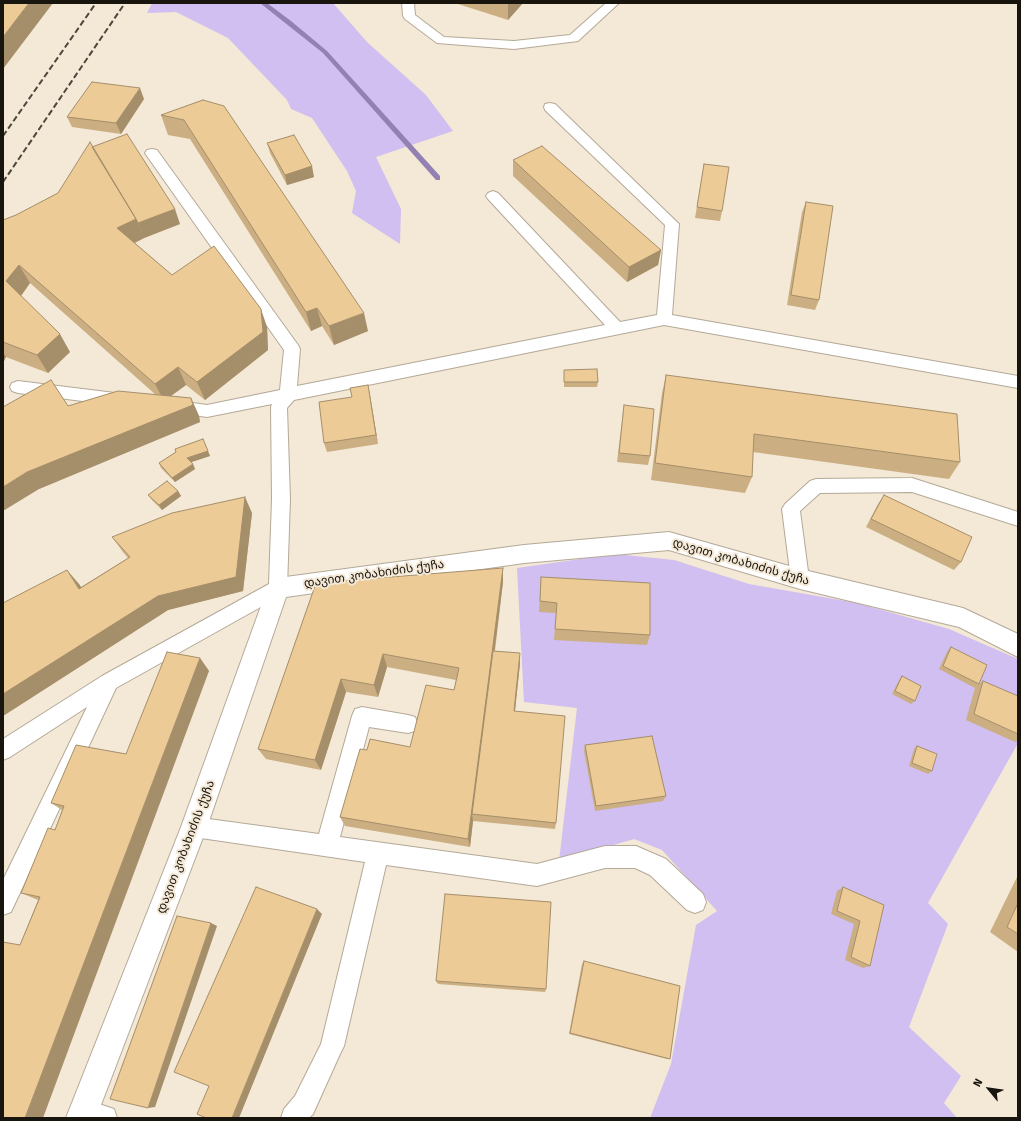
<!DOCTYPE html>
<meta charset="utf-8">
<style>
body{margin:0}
#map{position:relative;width:1021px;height:1121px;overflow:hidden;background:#f4e8d6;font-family:"Fira Sans",sans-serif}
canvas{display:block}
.frame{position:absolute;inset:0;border:4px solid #18140e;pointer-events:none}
.north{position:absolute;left:969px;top:1069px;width:40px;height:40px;-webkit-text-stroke:3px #f4e8d6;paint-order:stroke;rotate:299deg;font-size:11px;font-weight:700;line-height:16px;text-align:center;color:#18140e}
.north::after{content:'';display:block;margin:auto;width:14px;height:18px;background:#18140e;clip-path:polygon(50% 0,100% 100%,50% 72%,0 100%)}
</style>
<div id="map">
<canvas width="1021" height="1121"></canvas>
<div class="frame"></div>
<div class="north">N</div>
</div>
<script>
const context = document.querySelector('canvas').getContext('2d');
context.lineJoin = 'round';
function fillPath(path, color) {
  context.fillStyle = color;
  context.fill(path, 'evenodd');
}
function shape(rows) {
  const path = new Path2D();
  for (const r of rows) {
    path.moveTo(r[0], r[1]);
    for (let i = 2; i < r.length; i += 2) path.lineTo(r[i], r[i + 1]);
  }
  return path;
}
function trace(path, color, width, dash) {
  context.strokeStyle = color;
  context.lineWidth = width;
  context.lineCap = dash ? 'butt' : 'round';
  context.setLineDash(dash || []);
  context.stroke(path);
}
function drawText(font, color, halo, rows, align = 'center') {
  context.font = font + ' "Fira Sans","Noto Sans Georgian",sans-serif';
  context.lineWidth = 4;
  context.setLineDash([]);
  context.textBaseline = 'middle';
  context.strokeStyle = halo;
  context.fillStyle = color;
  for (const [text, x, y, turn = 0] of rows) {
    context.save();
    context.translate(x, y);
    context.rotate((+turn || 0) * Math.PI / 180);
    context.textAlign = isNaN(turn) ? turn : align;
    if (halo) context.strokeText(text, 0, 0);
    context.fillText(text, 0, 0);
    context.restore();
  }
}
fillPath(shape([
 [152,3,333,3,367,42,426,95,453,131,376,157,401,209,400,244,352,213,356,191,347,171,312,118,291,109,287,100,228,38,176,12,147,13],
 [615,554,674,560,749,584,857,603,949,629,1018,659,1018,743,928,903,948,924,909,1027,961,1076,944,1103,957,1118,650,1118,671,1064,696,925,717,911,662,850,634,839,559,861,577,708,524,702,517,568]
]), '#d0bff0');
fillPath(shape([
 [260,3,267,3,291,21,327,51,440,176,440,180,436,180,323,53,260,3]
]), '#9381b3');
const service = shape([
 [402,3,414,3,415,15,444,37,514,41,570,35,606,3,619,3,578,41,514,49,437,43,405,19,403,16,402,3],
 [550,103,555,104,679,224,672,315,1018,376,1018,388,664,325,294,400,287,408,290,499,287,588,284,594,116,688,11,912,3,915,3,880,87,707,10,757,3,760,3,739,102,676,269,584,272,499,271,407,272,404,207,417,172,412,166,410,164,406,166,402,172,400,207,405,280,390,284,350,147,156,145,153,147,150,152,149,157,150,298,345,300,349,297,386,605,325,488,199,486,196,488,193,493,191,498,193,620,322,657,315,665,225,545,110,544,107,545,104,550,103],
 [18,381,123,394,129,396,131,400,129,404,123,406,18,393,12,391,10,387,12,383,18,381],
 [912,478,1018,512,1018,526,912,492,820,493,800,511,809,579,806,585,800,587,794,585,791,579,782,509,785,504,810,481,816,479,912,478],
 [362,707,408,715,415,717,418,724,415,731,408,733,369,727,340,837,537,864,605,846,636,846,666,859,703,894,706,902,703,910,695,913,687,910,650,875,635,868,605,868,537,886,386,865,344,1046,340,1054,313,1114,309,1118,281,1118,284,1109,295,1096,321,1044,365,862,194,837,187,834,184,827,187,820,194,817,319,834,352,716,355,709,362,707],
 [84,1099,114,1109,117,1118,75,1118,72,1111,75,1102,84,1099]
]);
const minor = shape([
 [669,532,800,569,963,608,1018,634,1018,657,959,627,800,589,669,550,524,563,286,597,207,827,96,1118,66,1118,181,827,270,581,278,578,524,545,669,532]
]);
trace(service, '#b4a998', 2);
trace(minor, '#b4a998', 2);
fillPath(service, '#fff');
fillPath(minor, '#fff');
trace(shape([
 [3,136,96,3],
 [3,182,125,3]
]), '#4d473e', 2, [6, 3]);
fillPath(shape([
 [458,3,523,3,508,20,458,4],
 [144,99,121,134,72,127,67,117],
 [203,100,368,331,334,345,322,326,311,331,190,139,168,135,161,115],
 [267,143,314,177,287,185,270,153],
 [92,147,180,224,144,238,135,243,172,275,267,327,268,350,205,400,186,385,171,396,191,398,199,416,200,422,39,489,68,406,156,395,30,283,21,296,70,352,48,373,6,357,3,363,3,220,16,215,58,193],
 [513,160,661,250,658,265,627,282,513,176],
 [704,164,722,211,720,221,695,218],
 [806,202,819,300,815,310,787,305,802,212],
 [564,370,598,382,597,387,564,387],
 [666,375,960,462,949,479,753,452,752,477,745,493,651,480,662,393],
 [368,385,378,444,327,452,324,443,352,397],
 [624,405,650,456,648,465,617,462],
 [205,444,210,456,190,462,193,464,195,469,175,482,161,468,159,463],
 [178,491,181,496,162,510,151,499,148,495],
 [884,495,961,562,954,570,866,527,878,504],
 [252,513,243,591,168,610,3,716,3,603,79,584,81,587,128,558,123,552,112,537],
 [541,577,650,635,647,645,554,640,556,613,539,612],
 [503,582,495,651,520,663,515,711,556,823,555,829,473,821,470,847,345,826,340,817,367,750,410,747,454,690,456,680,387,667,378,697,346,692,321,770,266,759,258,749,316,583],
 [951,647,979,684,983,681,1018,696,1018,740,1015,742,966,720,975,688,939,669,948,650],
 [200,658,209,671,20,945,38,900,21,893,55,830,62,810,51,803,126,754],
 [902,676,915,701,911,704,892,694,899,680],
 [585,745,666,796,663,801,595,811,584,751],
 [917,746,932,771,928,774,909,766,914,749],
 [1018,875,1018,952,990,932],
 [843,887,884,905,870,966,863,968,845,960,854,924,831,914,837,891],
 [584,961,670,1059,667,1059,569,1034,582,964],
 [436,981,546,989,545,992,438,984]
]), '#cbaf82');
fillPath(shape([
 [29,3,53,3,3,69,3,37],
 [509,3,523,3,508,20,508,4],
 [140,88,144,99,121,134,116,123],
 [312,166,314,177,287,185,285,175],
 [175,209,180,224,144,238,138,223],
 [136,219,144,238,126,247,117,228],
 [661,250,658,265,627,282,629,267],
 [19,265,30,283,18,300,6,281],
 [317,308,322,326,311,331,306,312],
 [261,309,267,327,268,350,205,400,197,382],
 [364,313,368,331,334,345,329,326],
 [60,334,70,352,48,373,37,355],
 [3,352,6,357,3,363],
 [178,367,186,385,164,401,155,384],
 [368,385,370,395,378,444,376,435],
 [191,398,199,416,200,422,39,489,3,511,3,487,27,472],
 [203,439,210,456,189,463,187,458],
 [193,464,195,469,175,482,172,478],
 [178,491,181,496,162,510,159,505],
 [245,497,252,513,243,591,168,610,3,716,3,694],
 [503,568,503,582,474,814,472,814,473,821,470,847,468,839],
 [67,570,79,584,91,603,79,589],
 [520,653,520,663,514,720,514,711],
 [383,654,387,667,378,697,374,685],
 [200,658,209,671,43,1118,25,1118],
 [341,679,346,692,321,770,315,760],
 [317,909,322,914,239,1118,232,1118],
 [211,923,217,926,155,1107,148,1108]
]), '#a58e6a');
const building = shape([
 [3,3,29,3,3,37,3,3],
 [92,82,140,88,116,123,67,117,92,82],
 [203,100,224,106,364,313,329,326,317,308,306,312,184,120,161,115,203,100],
 [127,134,175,209,138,223,136,219,92,147,127,134],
 [294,135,312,166,285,175,267,143,294,135],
 [90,142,136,219,117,228,172,275,214,246,261,309,263,332,197,382,178,367,155,384,19,265,6,281,60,334,37,355,3,342,3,220,16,215,58,193,90,142],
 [542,146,661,250,629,267,513,160,542,146],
 [704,164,729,167,722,211,697,207,704,164],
 [806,202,833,206,819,300,791,295,806,202],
 [597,369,598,382,564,382,564,370,597,369],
 [666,375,957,414,960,462,754,434,752,477,655,463,666,375],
 [51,380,68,406,118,391,191,398,193,405,27,472,3,487,3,407,51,380],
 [368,385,376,435,324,443,319,402,352,397,350,388,368,385],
 [624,405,654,409,650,456,619,453,624,405],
 [203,439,208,451,187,458,193,464,172,478,159,463,176,452,175,449,203,439],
 [167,481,178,491,159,505,148,495,167,481],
 [884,495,972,537,961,562,871,519,884,495],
 [245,497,236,577,158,596,3,694,3,603,67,570,79,589,130,557,112,537,172,513,245,497],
 [503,568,468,839,340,817,360,749,367,750,370,739,410,747,426,685,454,690,459,668,383,654,374,685,341,679,315,760,258,749,316,583,503,568],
 [541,577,650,583,650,635,555,629,557,603,540,601,541,577],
 [951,647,987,665,979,684,943,666,951,647],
 [493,651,520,653,514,711,565,716,556,823,472,814,493,651],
 [167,652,200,658,25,1118,3,1118,3,942,20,945,40,897,21,893,48,828,55,830,64,806,51,803,76,745,126,754,167,652],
 [902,676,921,686,915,701,895,691,902,676],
 [983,681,1018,696,1018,734,974,714,983,681],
 [652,736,666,796,596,806,585,745,652,736],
 [917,746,937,754,932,771,912,763,917,746],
 [256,887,317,909,232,1118,206,1118,197,1114,209,1086,174,1072,256,887],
 [843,887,884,905,870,966,851,957,860,921,837,911,843,887],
 [445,894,551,902,546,989,436,981,445,894],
 [1018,903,1018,934,1007,927,1018,903],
 [177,916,211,923,148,1108,110,1099,177,916],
 [584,961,680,986,670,1059,570,1033,584,961]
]);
fillPath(building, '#eccb97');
trace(building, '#a58e6a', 1);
drawText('12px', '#18140e', '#f4e8d6', [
 ["დავით კობახიძის ქუჩა",741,562,16],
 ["დავით კობახიძის ქუჩა",374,574,-8],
 ["დავით კობახიძის ქუჩა",186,847,-69]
]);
</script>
